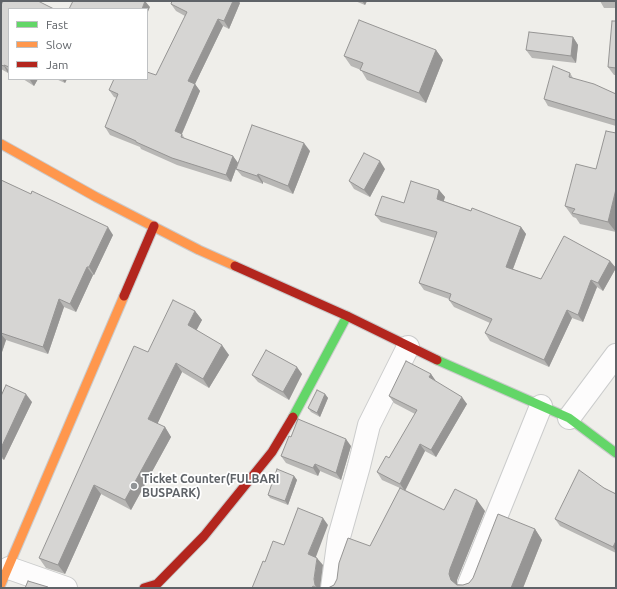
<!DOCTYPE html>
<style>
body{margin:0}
#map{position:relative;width:617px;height:589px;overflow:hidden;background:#efeeea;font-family:Ubuntu,sans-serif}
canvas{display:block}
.frame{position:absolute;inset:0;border:2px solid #5f6368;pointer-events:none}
.legend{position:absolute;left:8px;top:8px;width:140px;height:72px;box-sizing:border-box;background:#fff;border:1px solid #bfc1c3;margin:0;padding:5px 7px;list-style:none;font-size:12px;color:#5f6368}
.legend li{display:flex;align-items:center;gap:8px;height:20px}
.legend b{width:20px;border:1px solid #bfc1c3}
</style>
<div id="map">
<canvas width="617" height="589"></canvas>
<div class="frame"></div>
<ul class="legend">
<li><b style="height:5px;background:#63d668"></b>Fast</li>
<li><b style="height:5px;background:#ff974d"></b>Slow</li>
<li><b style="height:5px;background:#b3261e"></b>Jam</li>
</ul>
</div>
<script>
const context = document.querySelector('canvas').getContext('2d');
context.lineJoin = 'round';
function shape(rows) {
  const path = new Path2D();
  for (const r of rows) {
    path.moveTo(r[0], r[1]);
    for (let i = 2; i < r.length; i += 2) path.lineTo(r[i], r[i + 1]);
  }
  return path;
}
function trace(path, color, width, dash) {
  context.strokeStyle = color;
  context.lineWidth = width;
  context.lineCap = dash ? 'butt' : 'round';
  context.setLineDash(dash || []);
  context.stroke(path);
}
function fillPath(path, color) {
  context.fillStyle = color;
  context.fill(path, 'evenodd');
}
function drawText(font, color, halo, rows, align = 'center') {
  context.font = font + ' Ubuntu,sans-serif';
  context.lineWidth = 3.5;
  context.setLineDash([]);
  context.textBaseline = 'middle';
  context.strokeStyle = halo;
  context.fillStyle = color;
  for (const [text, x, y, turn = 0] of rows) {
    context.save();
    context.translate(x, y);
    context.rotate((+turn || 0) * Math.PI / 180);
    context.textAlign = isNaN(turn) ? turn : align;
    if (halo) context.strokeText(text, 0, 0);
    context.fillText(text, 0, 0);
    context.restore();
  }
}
const street = shape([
 [569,418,616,355],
 [9,568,66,588],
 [469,584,541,406],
 [332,588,339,537,359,466,369,425,408,347]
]);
const fast = shape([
 [437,360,569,418,616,453],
 [293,417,347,316]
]);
const slow = shape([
 [1,144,96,197,199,250,235,266],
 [1,584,124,296]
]);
const jam = shape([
 [235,266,347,316,437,360],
 [124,296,154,226],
 [144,588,157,584,204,536,272,452,293,417]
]);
trace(street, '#cbcccc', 24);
trace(fast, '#cacacb', 11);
trace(slow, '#cacacb', 11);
trace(jam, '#cacacb', 11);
trace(street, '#fdfcfc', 22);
trace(fast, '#63d668', 9);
trace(slow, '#ff974d', 9);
trace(jam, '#b3261e', 9);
fillPath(shape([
 [355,1,367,1,365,5],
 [600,1,616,1,616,8,604,8],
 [240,3,229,29,223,26,195,84,200,91,182,134,185,139,233,156,238,163,231,182,177,165,141,149,140,147,110,135,105,127,117,98,114,97,109,90,156,75,185,16,176,11,171,4],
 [1,5,9,9,9,71,8,73,1,69],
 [616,21,616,75,614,75,608,67],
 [573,37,578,45,576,63,532,58,526,50],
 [436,50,443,60,426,103,367,80,361,70,351,66,344,56],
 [570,73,573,78,616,94,616,126,548,106,544,99],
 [23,79,38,79,34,86],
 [56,79,67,79,65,83],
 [616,133,616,232,580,224,576,218,573,217,565,206,596,169],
 [310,151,293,194,263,182,263,184,242,176,236,169],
 [385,169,370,197,354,189,349,181],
 [1,180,113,235,94,275,93,275,76,312,64,307,48,354,6,340,1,355],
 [439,190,445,197,443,201,521,227,526,234,513,269,541,279,610,261,616,268,603,291,597,287,583,322,572,318,549,367,490,341,485,333,490,323,454,307,449,300,449,299,424,290,419,283,435,238,381,222,375,215,404,203],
 [195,311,202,320,196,330,229,355,209,388,182,372,157,424,165,427,171,437,131,510,101,494,65,574,46,568,39,558,148,352],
 [302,374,289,400,258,382,252,375],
 [431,374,435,381,467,404,436,457,425,451,405,490,444,510,485,511,457,580,457,584,463,585,469,583,535,529,542,540,523,588,328,588,334,585,370,546,400,488,382,480,377,472,389,458,415,414,394,403,389,396],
 [325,394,328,398,320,417,311,412,308,408],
 [1,396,32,402,4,460,1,458],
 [291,437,351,446,341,480,320,471,318,476,286,463,281,456],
 [294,476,297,480,288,505,270,498,268,495],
 [604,488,616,494,616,553,560,526,555,519]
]), '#b8b7b5');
fillPath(shape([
 [145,1,150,7,147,14,147,9,142,9],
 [233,1,239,1,240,3,229,29,224,21],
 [362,1,367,1,365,5],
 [218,19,223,26,195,84,200,91,180,138,175,131,188,81],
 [573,37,578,45,576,63,571,56],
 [436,50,443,60,426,103,419,93],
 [4,65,9,71,8,73,4,66],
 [30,79,38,79,34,86,30,80],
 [62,79,67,79,65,83],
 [304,143,310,151,293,194,288,186],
 [233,156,238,163,231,182,226,175],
 [380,161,385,169,370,197,364,190],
 [258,174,263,182,263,184,257,176],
 [616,189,616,232,608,222],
 [439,190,445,197,442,207,437,199],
 [108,227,113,235,94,275,89,267],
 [521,227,526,234,511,274,506,267],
 [610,261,616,268,603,291,598,283],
 [87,267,93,275,76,312,70,304],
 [591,280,597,287,583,322,578,315],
 [59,299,64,307,48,354,43,347],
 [567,310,572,318,549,367,544,360],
 [195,311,202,320,194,335,188,325],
 [1,334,6,340,1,355],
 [222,345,229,355,209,388,203,379],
 [176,363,182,372,155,429,148,419],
 [297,367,302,374,289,400,283,392],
 [431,374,436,381,429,377],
 [26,394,32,402,4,460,1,455,1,448],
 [325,394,328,398,320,417,317,413],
 [462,397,467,404,436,457,431,450],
 [165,427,171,437,131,510,125,500],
 [346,439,351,446,341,480,336,473],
 [420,444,425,451,405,491,400,484],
 [315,464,320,471,318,476,313,468],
 [294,476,297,480,288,505,285,501],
 [94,485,101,494,65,574,58,565],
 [477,500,485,511,457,580,457,585,451,580,449,574,450,569],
 [323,518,328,525,314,562,308,554],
 [535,529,542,540,523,588,511,588],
 [616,541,616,552,613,547],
 [317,558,323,565,320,588,317,588,315,585,314,579]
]), '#969594');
const building = shape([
 [3,1,38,1,54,9,9,9,9,67,4,65,4,66,1,65,1,5,3,1],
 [73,1,145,1,142,9,69,9,73,1],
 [172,1,233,1,224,21,218,19,188,81,195,84,175,131,182,134,181,137,233,156,226,175,172,158,136,142,136,141,105,127,118,94,109,90,114,79,147,79,147,72,156,75,187,12,171,4,172,1],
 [359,20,436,50,419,93,360,70,363,63,344,56,359,20],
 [612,21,616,21,616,68,608,67,612,21],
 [529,32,573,37,571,56,526,50,529,32],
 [553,66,570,73,569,77,594,84,616,94,616,118,615,120,544,99,553,66],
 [252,125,304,143,288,186,258,174,257,176,236,169,252,125],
 [606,131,616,133,616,189,608,222,572,213,575,209,565,206,576,164,596,169,606,131],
 [364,153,380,161,364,190,349,181,364,153],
 [1,180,31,194,32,191,108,227,89,267,87,267,70,304,59,299,43,347,1,333,1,180],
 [411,181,439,190,437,199,471,211,472,208,521,227,506,267,541,279,564,236,610,261,598,283,591,280,578,315,567,310,544,360,485,333,492,319,449,300,451,294,419,283,437,232,375,215,382,196,404,203,411,181],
 [173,300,195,311,188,325,222,345,203,379,176,363,148,419,165,427,125,500,94,485,58,565,39,558,134,346,148,352,173,300],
 [266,350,297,367,283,392,252,375,266,350],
 [406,361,431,374,429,377,462,397,431,450,420,444,400,484,377,472,386,456,389,458,417,410,389,396,406,361],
 [6,385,26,394,1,448,1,396,6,385],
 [317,390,325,394,317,413,308,408,317,390],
 [298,419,346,439,336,473,315,464,313,468,281,456,289,436,291,437,298,419],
 [277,469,294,476,285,501,268,495,277,469],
 [579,470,604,488,616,494,616,541,613,547,555,519,579,470],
 [400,488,444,510,455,489,477,500,450,569,449,574,451,580,457,585,463,585,469,583,473,578,498,514,535,529,511,588,328,588,334,585,337,579,339,563,348,538,370,546,400,488],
 [298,508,323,518,308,554,317,558,314,579,315,585,317,588,313,586,312,588,252,588,263,561,265,562,273,541,284,545,298,508],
 [28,581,48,587,47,588,25,588,28,581]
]);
fillPath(building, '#d6d5d3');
trace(building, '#969594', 1);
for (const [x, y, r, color] of [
 [134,486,4,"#919496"]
]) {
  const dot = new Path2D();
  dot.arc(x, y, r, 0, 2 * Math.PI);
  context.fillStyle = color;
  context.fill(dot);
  trace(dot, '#fff', 1.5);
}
drawText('bold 12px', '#5f6368', '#fff', [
 ["Ticket Counter(FULBARI",142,479],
 ["BUSPARK)",142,493]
], 'left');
</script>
